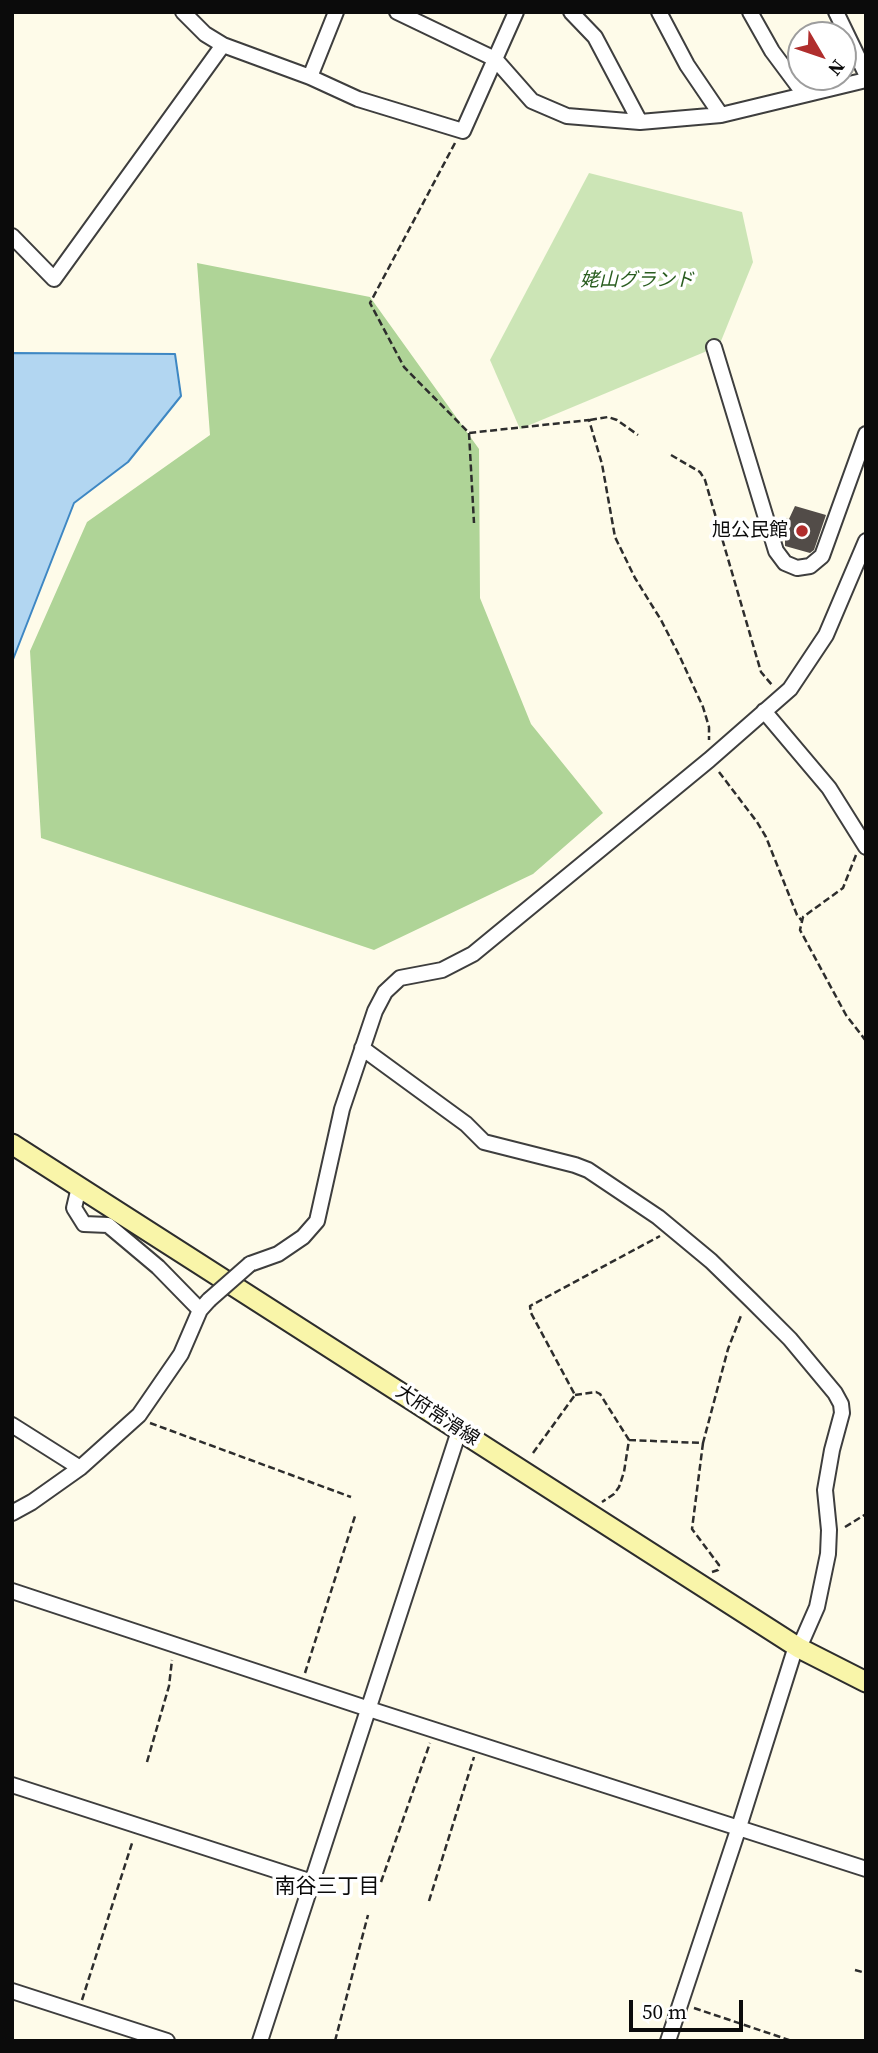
<!DOCTYPE html>
<meta charset="utf-8">
<style>
body{margin:0}
#map{position:relative;width:878px;height:2053px;overflow:hidden;background:#fefbe9;font-family:"Source Serif 4",serif}
canvas{display:block}
.frame{position:absolute;inset:0;border:14px solid #0b0b0b;pointer-events:none}
.north{position:absolute;left:787px;top:21px;width:70px;height:70px;box-sizing:border-box;background:#fff;border:2px solid #9d9d9d;border-radius:50%;rotate:129deg;font-size:19px;font-weight:700;line-height:28px;text-align:center;color:#0b0b0b}
.north::after{content:'';display:block;margin:auto;width:24px;height:32px;background:#b02e2d;clip-path:polygon(50% 0,100% 100%,50% 72%,0 100%)}
.scale{position:absolute;left:629px;top:2000px;width:114px;height:32px;box-sizing:border-box;border:4px solid #0b0b0b;border-top:0;padding-left:9px;font-size:21px;line-height:24px;white-space:nowrap;color:#0b0b0b;-webkit-text-stroke:5px #fff;paint-order:stroke}
</style>
<div id="map">
<canvas width="878" height="2053"></canvas>
<div class="frame"></div>
<div class="north">N</div>
<div class="scale">50 m</div>
</div>
<script>
const context = document.querySelector('canvas').getContext('2d');
context.lineJoin = 'round';
function fillPath(path, color) {
  context.fillStyle = color;
  context.fill(path, 'evenodd');
}
function shape(rows) {
  const path = new Path2D();
  for (const r of rows) {
    path.moveTo(r[0], r[1]);
    for (let i = 2; i < r.length; i += 2) path.lineTo(r[i], r[i + 1]);
  }
  return path;
}
function trace(path, color, width, dash) {
  context.strokeStyle = color;
  context.lineWidth = width;
  context.lineCap = dash ? 'butt' : 'round';
  context.setLineDash(dash || []);
  context.stroke(path);
}
function drawText(font, color, halo, rows, align = 'center') {
  context.font = font + ' "Source Serif 4","Noto Sans JP",serif';
  context.lineWidth = 7;
  context.setLineDash([]);
  context.textBaseline = 'middle';
  context.strokeStyle = halo;
  context.fillStyle = color;
  for (const [text, x, y, turn = 0] of rows) {
    context.save();
    context.translate(x, y);
    context.rotate((+turn || 0) * Math.PI / 180);
    context.textAlign = isNaN(turn) ? turn : align;
    if (halo) context.strokeText(text, 0, 0);
    context.fillText(text, 0, 0);
    context.restore();
  }
}
fillPath(shape([
 [589,173,742,212,753,262,719,346,520,429,490,360]
]), '#cce5b6');
fillPath(shape([
 [197,263,370,297,479,449,480,598,531,724,603,813,533,874,374,950,41,838,30,651,87,522,210,435]
]), '#afd497');
const water = shape([
 [12,353,175,354,181,396,128,462,74,503,12,662,12,353]
]);
fillPath(water, '#b2d6f1');
trace(water, '#3e87c3', 2);
fillPath(shape([
 [795,506,826,515,814,550,810,553,785,546,785,533,779,528,782,518,789,519]
]), '#524c48');
const minor = shape([
 [183,12,205,34,223,45,310,77,358,99,463,131,516,12],
 [397,12,495,59,532,101,567,116,640,122,721,115,866,80],
 [571,12,595,37,640,122],
 [659,12,687,65,721,115],
 [750,12,772,51,804,94],
 [836,12,866,74],
 [310,77,336,12],
 [12,236,54,279,223,45],
 [714,347,776,551,785,563,797,568,810,566,822,556,866,434],
 [764,711,829,788,866,847],
 [362,1048,466,1124,484,1142,575,1165,588,1170,658,1217,711,1261,751,1300,790,1339,835,1393,841,1404,842,1413,832,1450,825,1490,829,1530,828,1554,817,1607,799,1648],
 [79,1187,74,1208,84,1224,108,1225,158,1267,200,1310],
 [250,1264,278,1254,303,1237,317,1221,342,1109,375,1011,385,992,400,978,442,970,473,954,709,760,790,689,826,635,866,541],
 [12,1425,80,1468],
 [12,1513,32,1502,80,1468,139,1415,181,1354,200,1310,209,1300],
 [12,1591,369,1709,866,1869],
 [12,1785,312,1882],
 [12,1991,167,2041],
 [260,2041,459,1431],
 [668,2041,739,1827,796,1646]
]);
const secondary = shape([
 [12,1144,799,1648,866,1682]
]);
trace(minor, '#3e3e3e', 18);
trace(secondary, '#2d2d2d', 23);
trace(shape([
 [455,143,370,303,404,367,469,433,589,420,602,464,615,537,635,578,661,620,680,657,703,707,709,727,709,740],
 [590,420,608,417,617,420,638,435],
 [469,433,474,523],
 [671,455,700,472,705,480,761,672,772,685],
 [719,772,757,822,766,837,797,915,802,921],
 [856,855,843,888,803,917,800,930,846,1015,866,1041],
 [575,1395,596,1392,600,1394,629,1440,624,1472,619,1487,614,1494,602,1502],
 [150,1423,351,1497],
 [629,1440,703,1443,728,1349,742,1313],
 [703,1443,692,1529,719,1565,718,1570,712,1572],
 [533,1453,575,1395,531,1313,530,1306,660,1236],
 [845,1527,866,1514],
 [305,1673,355,1516],
 [147,1762,169,1686,172,1660],
 [381,1882,430,1743],
 [429,1901,474,1757],
 [855,1970,866,1973],
 [82,2000,133,1840],
 [694,2008,792,2041],
 [335,2041,368,1915]
]), '#2d2d2d', 2.5, [7, 3.5]);
trace(minor, '#fff', 14);
trace(secondary, '#f9f5a9', 19);
const minorBridge = shape([
 [209,1300,250,1264]
]);
trace(minorBridge, '#3e3e3e', 18, []);
trace(minorBridge, '#fff', 14);
for (const [x, y, r, color] of [
 [802,531,7,"#b02e2d"]
]) {
  const dot = new Path2D();
  dot.arc(x, y, r, 0, 2 * Math.PI);
  context.fillStyle = color;
  context.fill(dot);
  trace(dot, '#fff', 2.5);
}
drawText('italic 19px', '#2a5d20', '#fff', [
 ["姥山グランド",637,281]
]);
drawText('19px', '#0b0b0b', '#fff', [
 ["旭公民館",788,531]
], 'right');
drawText('19px', '#0b0b0b', '#fff', [
 ["大府常滑線",437,1416,33]
]);
drawText('21px', '#0b0b0b', '#fff', [
 ["南谷三丁目",327,1888]
]);
</script>
